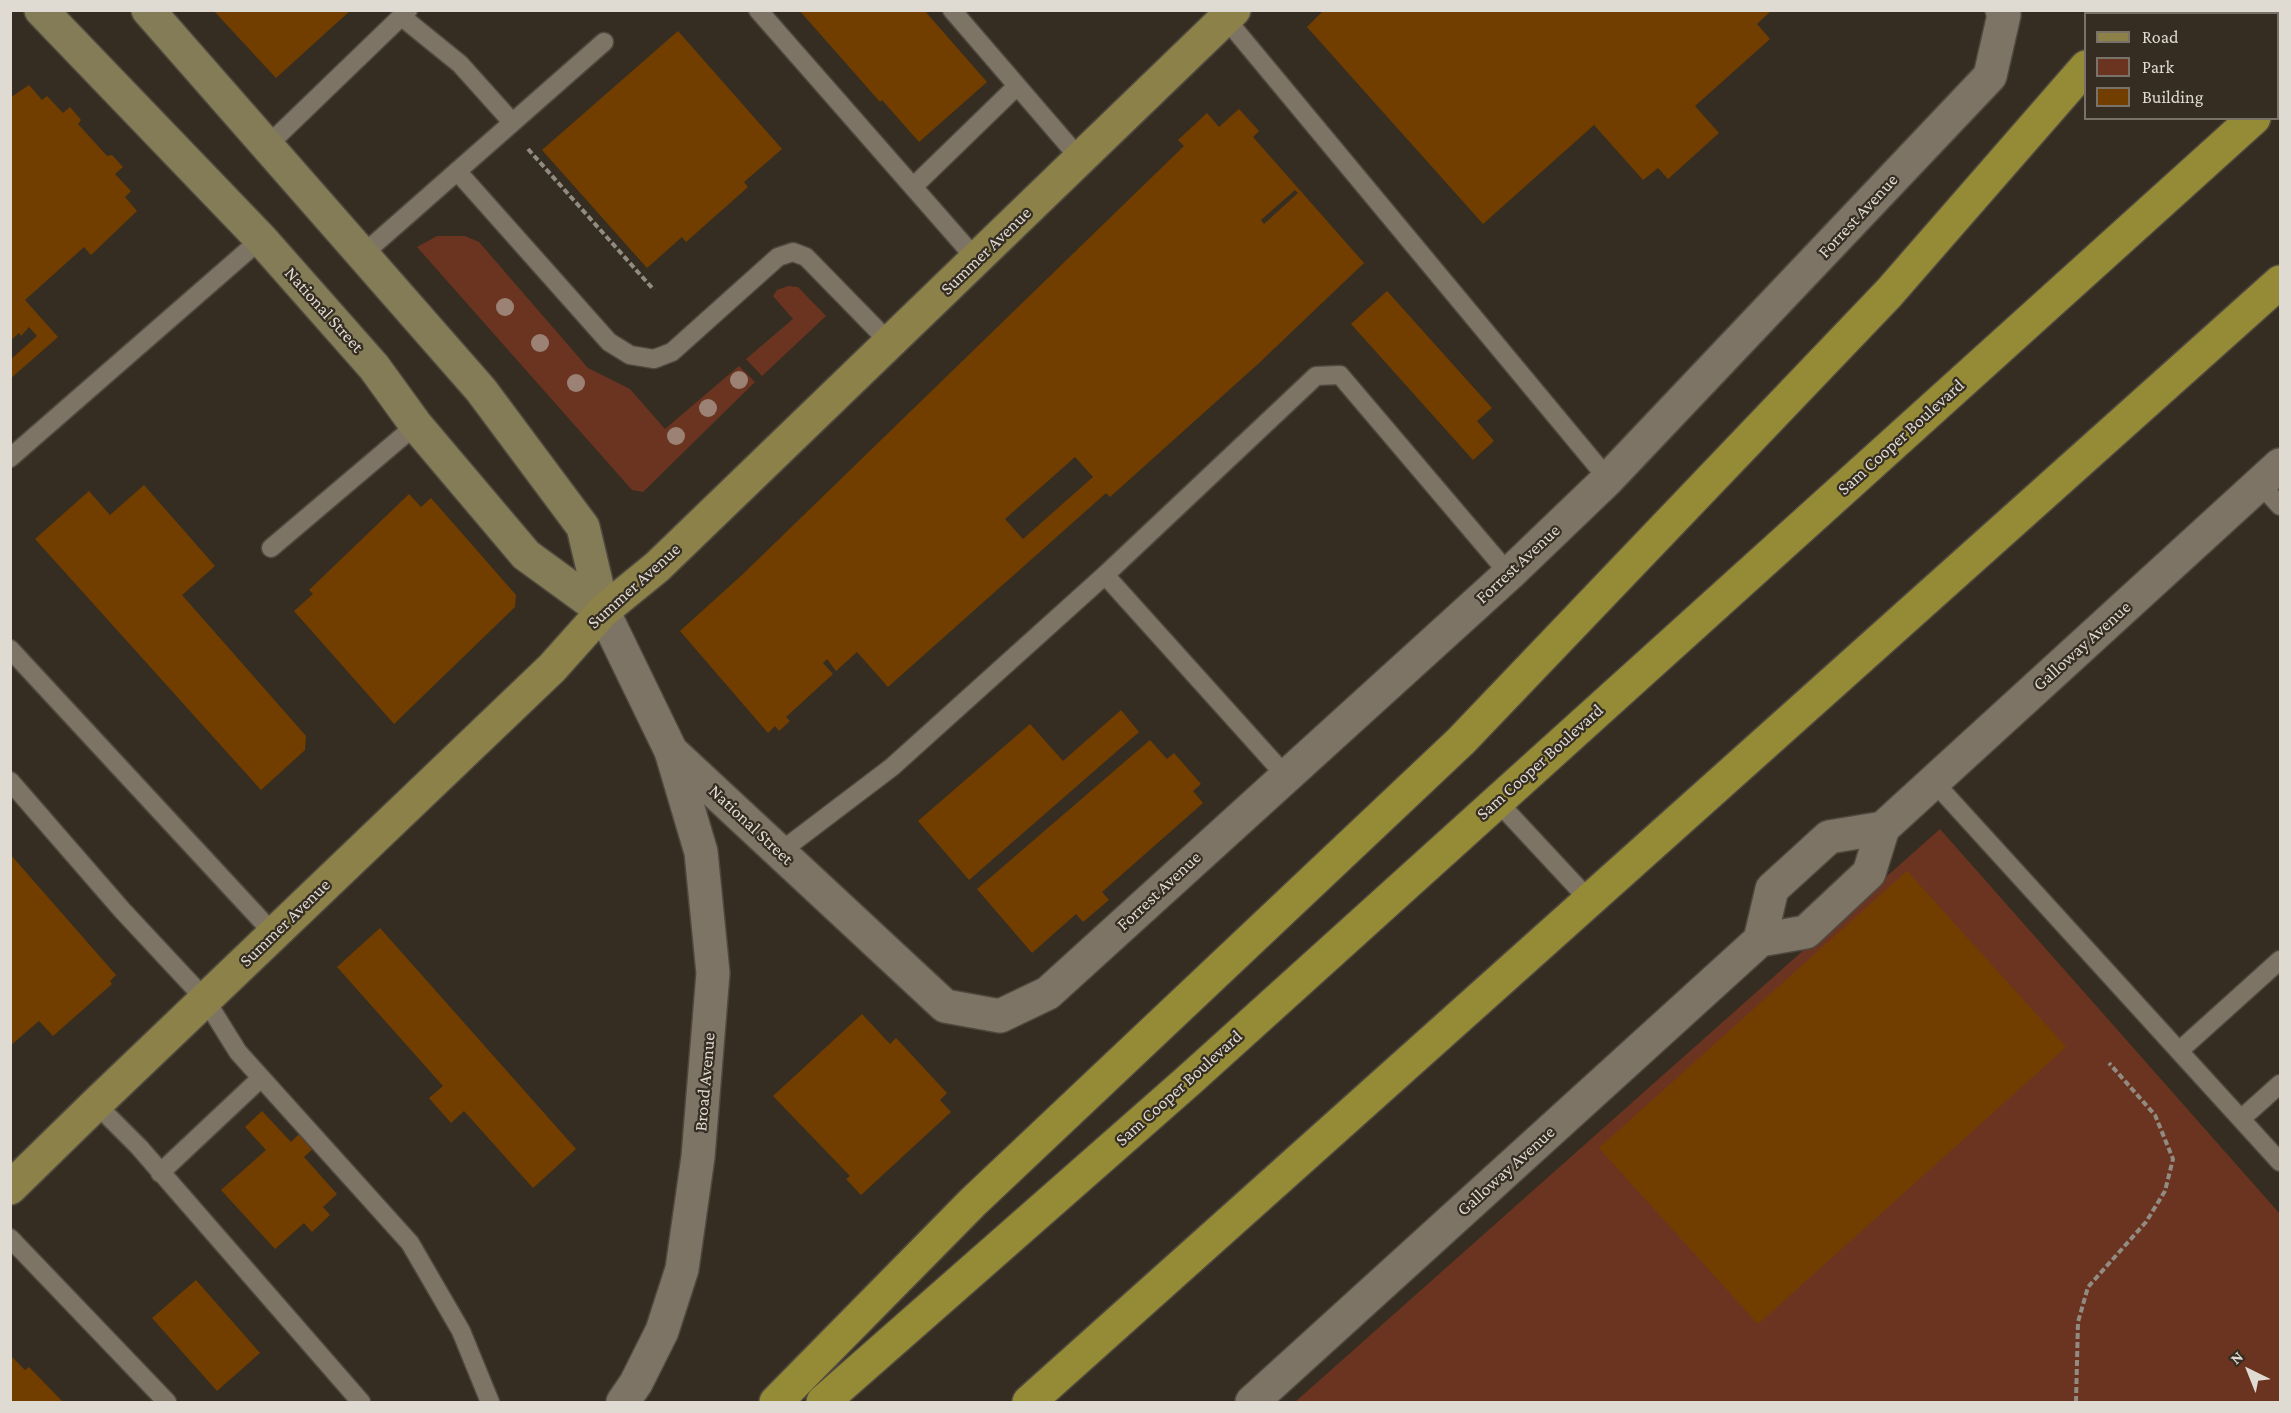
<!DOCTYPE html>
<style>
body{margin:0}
#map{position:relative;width:2291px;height:1413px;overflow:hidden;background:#352d21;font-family:"Crimson Pro",serif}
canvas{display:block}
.frame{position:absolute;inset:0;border:12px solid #dfdad2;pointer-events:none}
.legend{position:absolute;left:2084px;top:12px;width:195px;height:108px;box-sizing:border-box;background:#352d21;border:2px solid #797268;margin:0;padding:8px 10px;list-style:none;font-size:18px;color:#dfdad2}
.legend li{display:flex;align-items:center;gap:12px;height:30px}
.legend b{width:30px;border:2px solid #797268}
.north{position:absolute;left:2219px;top:1341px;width:60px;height:60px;-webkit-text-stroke:4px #352d21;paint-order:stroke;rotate:317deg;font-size:16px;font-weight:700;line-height:24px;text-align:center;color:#dfdad2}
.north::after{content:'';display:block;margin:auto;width:21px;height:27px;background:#dfdad2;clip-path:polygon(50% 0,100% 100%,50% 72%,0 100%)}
</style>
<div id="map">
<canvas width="2291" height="1413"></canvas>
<div class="frame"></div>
<ul class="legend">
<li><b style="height:8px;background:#8b8149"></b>Road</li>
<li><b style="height:16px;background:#6b3420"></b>Park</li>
<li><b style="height:16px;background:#723e00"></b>Building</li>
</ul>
<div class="north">N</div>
</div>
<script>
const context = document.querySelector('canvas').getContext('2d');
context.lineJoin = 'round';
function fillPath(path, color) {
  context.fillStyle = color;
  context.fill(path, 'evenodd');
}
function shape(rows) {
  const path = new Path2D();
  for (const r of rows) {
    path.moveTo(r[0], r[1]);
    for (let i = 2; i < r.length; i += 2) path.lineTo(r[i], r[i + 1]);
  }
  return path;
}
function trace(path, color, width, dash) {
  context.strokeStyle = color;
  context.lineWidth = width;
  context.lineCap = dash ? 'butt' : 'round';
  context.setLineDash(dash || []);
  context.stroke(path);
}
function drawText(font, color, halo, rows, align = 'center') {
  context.font = font + ' "Crimson Pro",serif';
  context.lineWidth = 4.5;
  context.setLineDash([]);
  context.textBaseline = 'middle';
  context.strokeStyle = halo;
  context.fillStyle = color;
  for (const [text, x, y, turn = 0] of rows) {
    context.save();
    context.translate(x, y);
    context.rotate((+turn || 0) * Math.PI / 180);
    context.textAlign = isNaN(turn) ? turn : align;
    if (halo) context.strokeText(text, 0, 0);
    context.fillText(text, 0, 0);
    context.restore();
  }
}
fillPath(shape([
 [437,236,465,236,479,242,588,368,630,389,665,429,739,366,755,382,643,492,632,490,417,247],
 [788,286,798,287,826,316,762,376,746,359,793,319,773,296,777,290],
 [1940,829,2280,1214,2280,1402,1295,1402]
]), '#6b3420');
fillPath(shape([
 [213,10,351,10,276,78],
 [799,10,924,10,987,82,919,142,882,100,880,102],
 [1324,10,1772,10,1757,24,1770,39,1695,106,1719,133,1668,179,1658,168,1643,180,1594,125,1483,224,1307,27],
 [678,31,782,149,744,182,748,187,686,242,682,237,647,268,542,150],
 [29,85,42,100,47,96,63,113,70,107,81,120,78,124,107,156,112,155,123,167,115,174,131,191,125,197,137,211,91,255,84,247,25,300,58,337,10,379,10,360,37,336,29,327,21,336,19,333,10,341,10,98],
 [1239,109,1259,131,1253,137,1364,263,1258,364,1110,497,1106,493,888,687,857,652,836,671,827,659,823,663,833,674,786,717,790,721,779,731,775,726,768,733,680,631,743,574,1184,146,1178,140,1207,113,1219,127],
 [1295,190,1298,193,1264,224,1261,220],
 [1075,457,1093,477,1023,539,1005,519],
 [1387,291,1492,408,1477,421,1494,441,1473,460,1351,324],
 [144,485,215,566,182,595,306,736,305,750,261,790,35,539,89,491,110,515],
 [409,494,421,507,431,498,516,595,515,607,394,724,294,611,313,594,309,590],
 [1121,710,1139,732,969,880,918,821,1030,724,1063,761],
 [1150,740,1167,759,1174,753,1201,784,1193,791,1203,803,1102,892,1109,900,1083,922,1076,914,1032,953,977,889],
 [10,854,116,975,110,981,112,984,53,1036,39,1021,10,1046],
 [1907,871,2066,1047,1758,1324,1599,1148],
 [380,928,576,1149,533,1188,464,1111,451,1123,429,1098,443,1086,337,967],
 [862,1014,890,1044,896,1038,947,1093,940,1100,951,1112,861,1195,846,1179,850,1176,773,1096],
 [262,1111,291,1142,301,1132,315,1147,304,1157,337,1194,323,1207,330,1215,312,1232,304,1223,275,1249,221,1190,266,1150,245,1127],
 [196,1280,260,1353,217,1391,152,1318],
 [10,1355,25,1370,29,1367,63,1402,10,1402]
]), '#723e00');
const service = shape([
 [758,10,977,260],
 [952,10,1081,160],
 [402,17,460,64,512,122],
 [1226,19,1608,479],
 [266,147,408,10],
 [457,171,609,342,630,355,654,359,672,352,778,257,793,252,806,257,891,344],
 [913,187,1017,86],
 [362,255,604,42],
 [10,458,261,239],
 [2260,484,2280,506],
 [271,548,416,425],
 [1105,575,1285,775],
 [10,649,274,934],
 [10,781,122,910,205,999,238,1052,410,1243,461,1331,490,1402],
 [1934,782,2280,1162],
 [1497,801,1591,902],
 [780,852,892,767,1105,575,1316,376,1340,375,1509,574],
 [2179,1051,2280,960],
 [96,1104,139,1147,361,1402],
 [2241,1119,2280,1084],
 [160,1173,261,1078],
 [10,1238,167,1402]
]);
const minor = shape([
 [671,751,945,1006,1000,1016,1048,993,1509,574,1608,479,1990,76,2004,15,2002,10],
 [1760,940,1772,889,1829,837,1883,828],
 [1252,1402,1760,940,1806,932,1869,873,1883,828,2280,465]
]);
const tertiary = shape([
 [603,611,671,751,701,852,713,973,698,1157,682,1269,662,1331,636,1383,623,1402]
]);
const secondary = shape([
 [41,10,261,239,374,367,416,425,526,555,603,611],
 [148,10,481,390,583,527,603,611]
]);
const primary = shape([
 [10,1188,96,1104,552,668,603,611,657,567,1234,10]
]);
const motorway = shape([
 [2132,14,2135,10],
 [2278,98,2280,95],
 [776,1402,973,1202,1461,741,1889,293,2086,67],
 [823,1402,1188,1081,2254,118],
 [1029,1402,2280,282]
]);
trace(service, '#4f483e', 21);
trace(minor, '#4f483e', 36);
trace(tertiary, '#4f483e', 36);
trace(secondary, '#4f483e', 36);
trace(primary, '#4f483e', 36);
trace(motorway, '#4f483e', 36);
trace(shape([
 [528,149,654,290],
 [2076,1402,2078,1322,2088,1287,2146,1222,2165,1191,2173,1159,2155,1115,2109,1063]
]), '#918b81', 4, [6, 3]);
trace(service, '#7d7466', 18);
trace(minor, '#7d7466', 33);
trace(tertiary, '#7d7466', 33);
trace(secondary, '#847b57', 33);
trace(primary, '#8b8149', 33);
trace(motorway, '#958a35', 33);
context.fillStyle = '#9c8275';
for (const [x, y] of [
 [505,307],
 [540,343],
 [739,380],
 [576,383],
 [708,408],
 [676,436]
]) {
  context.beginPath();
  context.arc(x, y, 9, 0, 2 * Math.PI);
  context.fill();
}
drawText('18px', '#dfdad2', '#352d21', [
 ["Forrest Avenue",1858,216,-47],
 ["Summer Avenue",986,251,-44],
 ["National Street",324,310,48],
 ["Sam Cooper Boulevard",1901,437,-42],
 ["Forrest Avenue",1518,564,-43],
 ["Summer Avenue",634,586,-42],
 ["Galloway Avenue",2082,646,-42],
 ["Sam Cooper Boulevard",1540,762,-42],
 ["National Street",751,825,43],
 ["Forrest Avenue",1159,891,-43],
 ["Summer Avenue",285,923,-44],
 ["Broad Avenue",705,1082,-85],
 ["Sam Cooper Boulevard",1179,1088,-42],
 ["Galloway Avenue",1506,1171,-42]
]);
</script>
